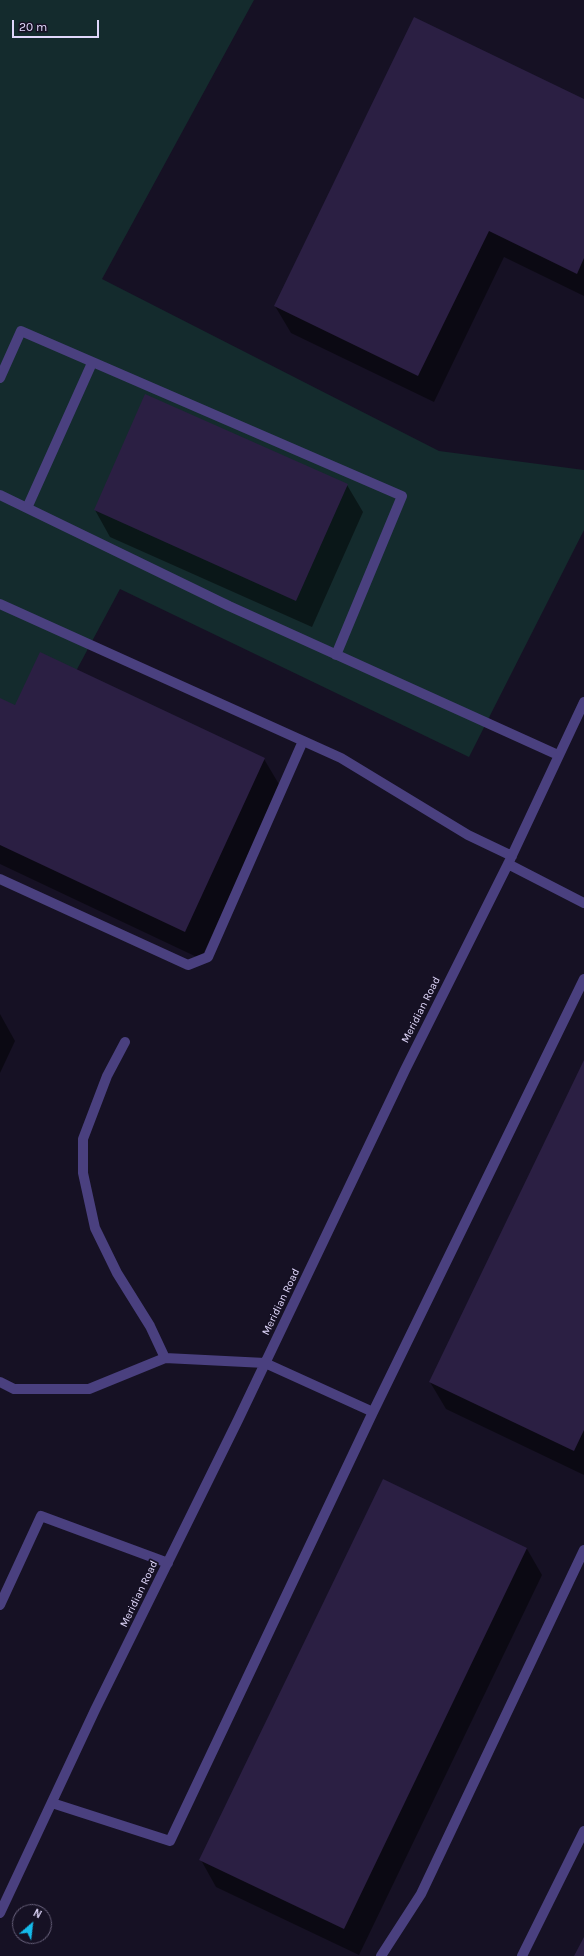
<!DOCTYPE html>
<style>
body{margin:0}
#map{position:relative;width:584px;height:1956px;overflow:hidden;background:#161124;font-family:Karla,sans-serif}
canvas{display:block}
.north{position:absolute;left:12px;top:1904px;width:40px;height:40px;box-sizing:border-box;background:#161124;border:1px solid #67607a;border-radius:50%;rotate:28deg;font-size:11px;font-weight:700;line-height:16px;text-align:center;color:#e0d7fb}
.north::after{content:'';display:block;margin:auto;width:14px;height:18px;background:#15baea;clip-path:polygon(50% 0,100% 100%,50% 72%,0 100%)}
.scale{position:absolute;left:12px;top:20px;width:87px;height:18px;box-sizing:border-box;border:2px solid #e0d7fb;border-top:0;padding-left:5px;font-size:12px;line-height:14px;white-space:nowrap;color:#e0d7fb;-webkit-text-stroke:3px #161124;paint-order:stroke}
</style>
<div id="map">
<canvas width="584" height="1956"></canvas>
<div class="north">N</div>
<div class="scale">20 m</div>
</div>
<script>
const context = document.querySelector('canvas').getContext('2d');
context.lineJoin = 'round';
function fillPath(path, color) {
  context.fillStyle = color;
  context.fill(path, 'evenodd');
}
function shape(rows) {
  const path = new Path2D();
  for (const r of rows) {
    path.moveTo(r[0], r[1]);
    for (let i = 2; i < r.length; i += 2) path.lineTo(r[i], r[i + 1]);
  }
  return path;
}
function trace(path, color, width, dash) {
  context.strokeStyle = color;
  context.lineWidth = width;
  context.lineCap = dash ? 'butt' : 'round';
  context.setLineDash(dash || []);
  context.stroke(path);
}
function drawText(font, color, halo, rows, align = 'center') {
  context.font = font + ' Karla,sans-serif';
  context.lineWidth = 3.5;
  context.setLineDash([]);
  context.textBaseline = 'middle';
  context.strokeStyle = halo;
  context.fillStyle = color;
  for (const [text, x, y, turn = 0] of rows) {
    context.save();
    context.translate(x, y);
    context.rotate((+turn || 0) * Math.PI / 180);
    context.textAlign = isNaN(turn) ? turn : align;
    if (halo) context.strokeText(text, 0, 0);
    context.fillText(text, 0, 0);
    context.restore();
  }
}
fillPath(shape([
 [0,0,254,0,102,279,439,451,584,470,584,530,469,757,120,589,0,813]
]), '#142b2d');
fillPath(shape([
 [584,100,584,296,504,257,434,402,291,333,275,306],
 [347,485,363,512,312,627,110,537,95,510],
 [0,699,16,706,264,759,280,786,201,959,0,864],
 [0,1014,15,1041,0,1073],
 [584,1062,584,1475,446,1409,430,1382],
 [383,1480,527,1549,542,1575,359,1955,216,1887,201,1860]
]), '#0007');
fillPath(shape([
 [414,17,584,99,584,258,577,274,489,231,418,376,274,306],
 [145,394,348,484,296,601,94,510],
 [40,652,265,758,185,932,0,845,0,698,15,705],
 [584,1060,584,1430,574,1451,429,1382],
 [383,1479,527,1548,344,1929,199,1860],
 [584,1937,584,1956,574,1956]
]), '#2b1f43');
trace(shape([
 [0,378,21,331,402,496,336,655],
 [0,495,229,606,558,755],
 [27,508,92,363],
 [0,604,341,758,468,835,512,856],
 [508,864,584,903],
 [0,879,188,965,208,957,303,741],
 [125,1042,107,1076,83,1139,83,1173,95,1228,117,1273,150,1326,165,1358],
 [0,1382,14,1389,89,1389,165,1358,265,1363,373,1412],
 [0,1605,41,1516,168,1563],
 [52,1803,170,1841,373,1412,584,979],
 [0,1913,95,1710,238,1420,405,1070,508,864,584,702],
 [381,1956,421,1894,584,1550],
 [522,1956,584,1831]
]), '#4a407f', 10);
drawText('11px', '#e0d7fb', '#161124', [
 ["Meridian Road",421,1010,-63],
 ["Meridian Road",281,1302,-64],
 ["Meridian Road",139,1594,-64]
]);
</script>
